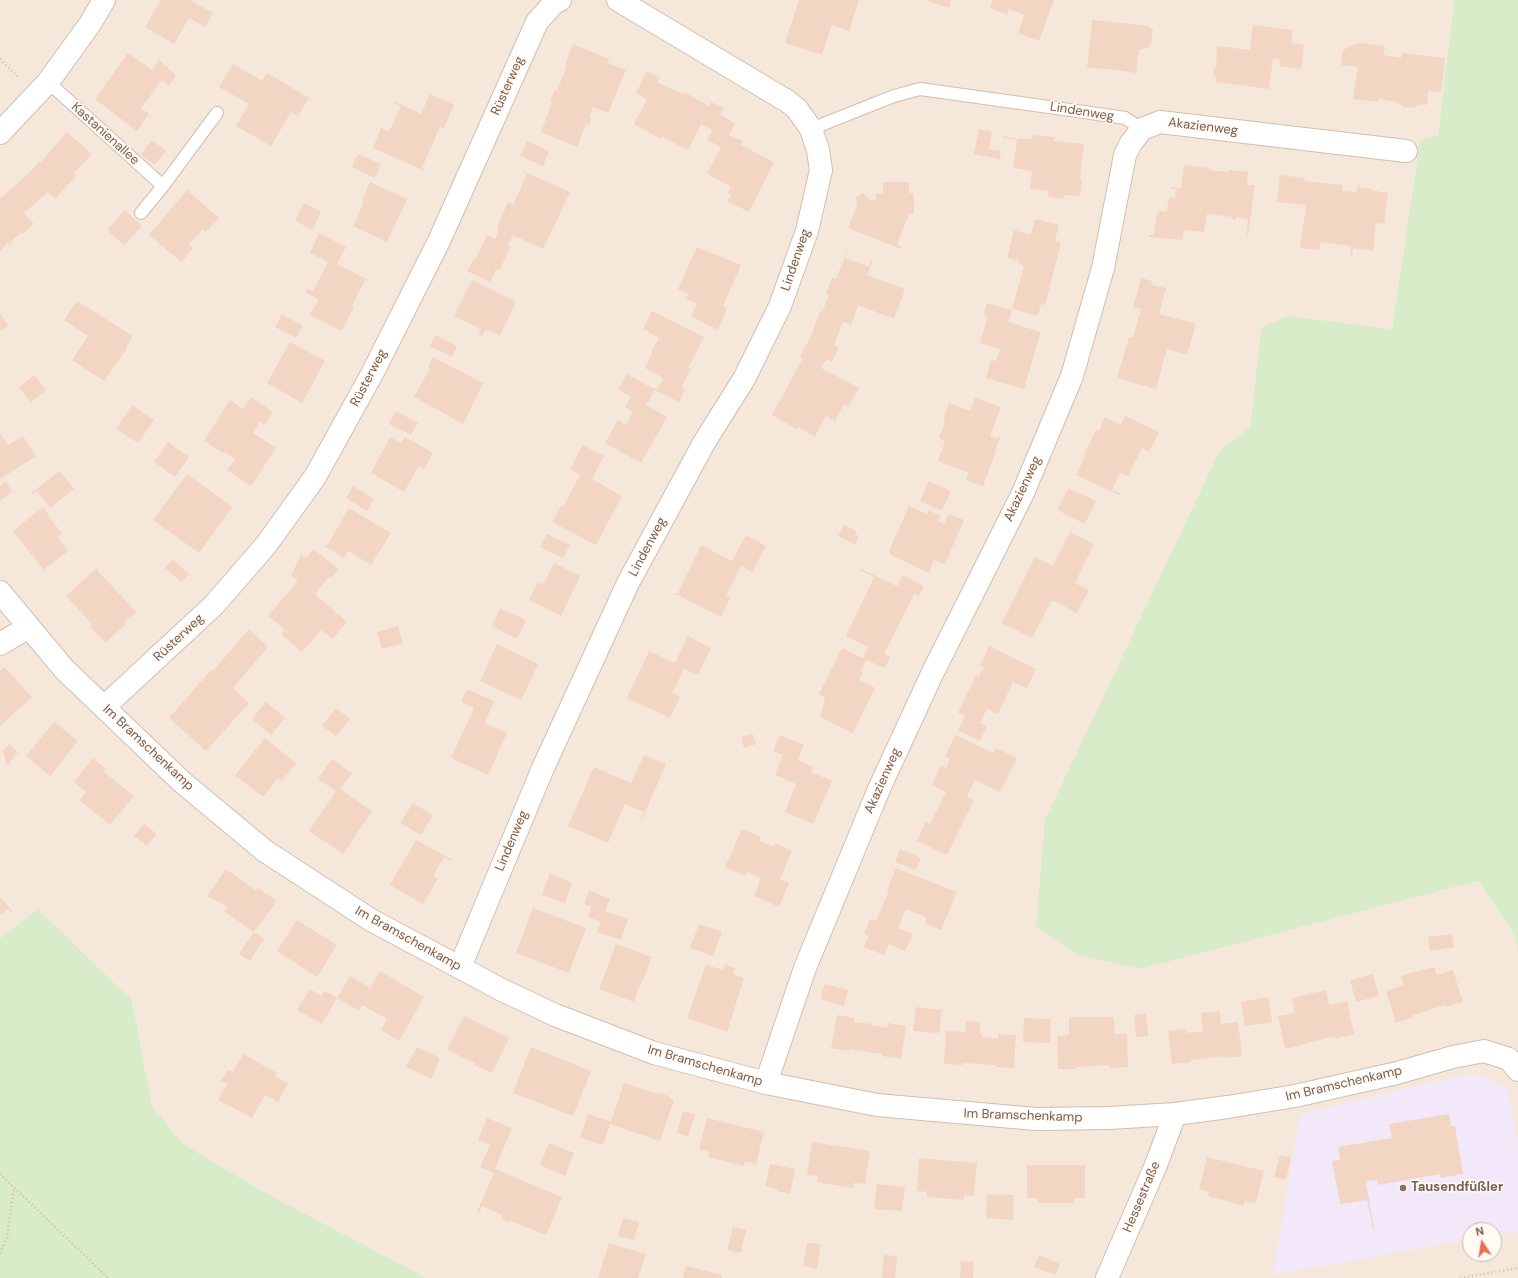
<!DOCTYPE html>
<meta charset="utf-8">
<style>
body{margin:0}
#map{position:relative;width:1518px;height:1278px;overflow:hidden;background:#fdf6ec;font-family:"DM Sans",sans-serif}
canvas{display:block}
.north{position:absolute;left:1462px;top:1222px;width:40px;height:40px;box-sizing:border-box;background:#fffaf3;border:1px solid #cabbb1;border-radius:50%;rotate:348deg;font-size:11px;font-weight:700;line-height:16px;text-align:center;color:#7a5c4d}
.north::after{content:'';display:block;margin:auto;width:14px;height:18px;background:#e76f51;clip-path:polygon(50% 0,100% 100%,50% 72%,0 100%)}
</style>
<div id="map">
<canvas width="1518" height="1278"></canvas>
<div class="north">N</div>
</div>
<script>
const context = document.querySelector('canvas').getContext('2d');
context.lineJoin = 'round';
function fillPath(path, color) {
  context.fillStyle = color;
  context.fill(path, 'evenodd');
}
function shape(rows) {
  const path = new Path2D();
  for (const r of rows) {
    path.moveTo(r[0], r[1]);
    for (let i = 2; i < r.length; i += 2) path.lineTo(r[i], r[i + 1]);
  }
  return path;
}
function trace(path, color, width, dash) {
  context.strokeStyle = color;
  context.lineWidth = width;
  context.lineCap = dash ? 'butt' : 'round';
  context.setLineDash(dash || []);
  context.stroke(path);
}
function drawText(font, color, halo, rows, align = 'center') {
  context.font = font + ' "DM Sans",sans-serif';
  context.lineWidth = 3;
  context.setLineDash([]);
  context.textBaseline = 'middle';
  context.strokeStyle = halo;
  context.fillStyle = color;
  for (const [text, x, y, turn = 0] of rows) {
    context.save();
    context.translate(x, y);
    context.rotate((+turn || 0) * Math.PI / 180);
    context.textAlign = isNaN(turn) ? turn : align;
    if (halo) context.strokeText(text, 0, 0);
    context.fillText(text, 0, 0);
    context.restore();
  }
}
fillPath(shape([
 [0,0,1454,0,1438,135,1420,140,1392,329,1287,317,1261,329,1250,427,1220,450,1141,969,1478,881,1515,936,1518,956,1518,1278,427,1278,262,1191,182,1143,152,1106,132,1000,38,909,0,938],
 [1470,1230,1494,1230,1494,1254,1470,1254]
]), '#f5e8da');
fillPath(shape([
 [1462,1075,1480,1075,1508,1088,1518,1145,1518,1231,1494,1235,1494,1230,1470,1230,1470,1239,1273,1275,1300,1114]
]), '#f3e8fa');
fillPath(shape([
 [1454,0,1518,0,1518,956,1515,936,1478,881,1141,969,1079,955,1036,926,1045,820,1220,450,1250,427,1261,328,1287,316,1392,329,1420,140,1438,135],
 [38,909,132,1000,152,1106,182,1143,262,1191,427,1278,0,1278,0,938]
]), '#d8ecc9');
fillPath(shape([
 [161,0,190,0,213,13,205,27,189,18,174,44,145,27],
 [799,0,859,0,849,31,832,25,822,55,785,43],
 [926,0,951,0,949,8],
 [993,0,1054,0,1039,41,1018,33,1024,15,1009,9,1007,15,990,8],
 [1092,20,1149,26,1153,30,1151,44,1147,48,1139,50,1136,73,1109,69,1087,68],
 [1253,25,1293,30,1291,43,1304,45,1301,69,1279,66,1280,59,1273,58,1269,89,1216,82,1216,76,1213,76,1214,67,1216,67,1217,46,1250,50],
 [1359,43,1385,46,1384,55,1401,58,1402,53,1445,58,1441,92,1428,91,1427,105,1420,104,1412,108,1404,107,1397,102,1378,99,1378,102,1353,99,1358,67,1341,65,1342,53,1345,49,1349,46],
 [573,44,609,59,608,63,626,70,608,113,593,107,589,118,591,119,589,125,586,124,577,147,541,132,552,103,550,102,555,90,557,91,567,65,565,65],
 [128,53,152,70,159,60,176,75,169,86,162,80,141,108,149,114,137,131,95,99],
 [233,64,262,81,267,73,309,98,298,116,291,112,271,146,236,126,249,104,219,87],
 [647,71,660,78,657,82,676,91,683,94,684,92,709,106,711,102,724,108,720,115,735,123,729,135,743,141,741,145,774,162,749,212,727,201,731,194,728,193,731,187,707,174,721,147,707,140,712,130,701,124,688,150,662,137,661,139,634,124,647,99,636,93],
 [430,94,454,105,444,128,440,127,422,168,425,171,373,148,381,128,389,132,401,106,393,103,394,101,421,114],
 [979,129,992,131,989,149,1001,151,1000,159,974,154],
 [67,132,92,154,74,173,77,175,55,199,48,192,24,213,34,224,23,234,22,232,10,242,11,244,10,245,8,243,0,251,0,199,28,174,40,161,41,162],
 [1033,135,1055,137,1054,141,1084,144,1080,180,1082,180,1080,196,1064,195,1064,199,1048,197,1049,191,1030,189,1032,171,1013,168,1017,140,1003,138,1003,136,1017,139,1032,139],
 [152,140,166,151,154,165,141,154],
 [527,141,549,151,543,166,520,156],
 [358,154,381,164,375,178,352,167],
 [1184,165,1209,168,1209,170,1229,172,1229,170,1248,172,1247,185,1255,185,1248,236,1247,236,1248,219,1237,217,1235,220,1232,219,1233,217,1207,214,1204,232,1184,230,1183,240,1149,237,1149,235,1154,235,1157,213,1159,211,1167,212,1168,200,1171,197,1175,198,1176,189,1171,189,1171,187,1181,188],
 [523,171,570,192,543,249,513,235,508,245,511,246,499,271,496,269,490,282,467,271,474,259,475,260,487,235,495,239,499,229,497,227,508,202,513,205,527,174,523,172],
 [1280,175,1305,178,1304,181,1343,185,1342,191,1357,192,1358,184,1360,185,1359,187,1371,189,1370,190,1388,193,1384,224,1376,223,1373,251,1353,248,1352,256,1350,255,1351,246,1320,242,1319,250,1300,248,1306,205,1277,202],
 [370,182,407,199,387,242,353,226,364,202,362,200],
 [883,182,909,182,909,193,914,193,914,213,909,214,897,245,901,246,901,249,848,228,857,205,856,198,862,193,868,197,869,200,876,200,876,193,883,194],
 [187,190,219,218,206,232,203,229,189,244,193,248,181,262,149,235],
 [304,203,321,211,313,230,295,221],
 [125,210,142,226,124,245,107,230],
 [1035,219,1059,225,1055,241,1061,243,1045,305,1041,304,1038,316,1012,309,1024,266,1019,264,1020,261,1007,258,1014,230,1031,235],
 [319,233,346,247,337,264,368,280,367,281,365,280,352,306,354,306,342,331,310,315,319,299,306,293,308,289,313,291,328,262,310,253],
 [697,247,741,265,723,306,727,308,718,330,691,316,697,304,686,299,689,294,678,289],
 [847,251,848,251,845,258,869,267,871,260,873,260,867,275,905,289,894,319,858,305,851,325,843,322,834,345,839,347,832,362,826,359,821,368,859,388,849,406,844,404,835,421,826,416,814,438,813,438,814,436,798,427,797,429,772,415,803,358,800,356,811,336,820,312,822,313,829,295,826,294,832,278,836,279],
 [1141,278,1152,281,1151,285,1166,288,1159,314,1196,324,1187,355,1167,349,1156,389,1117,378,1129,337,1133,338,1141,309,1133,307],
 [472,280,516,302,500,336,486,329,482,336,478,334,481,329,454,316],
 [77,301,133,336,126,347,127,348,104,381,72,360,88,336,64,320],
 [987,303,1012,310,1008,322,1041,332,1024,389,986,378,991,360,996,361,1000,349,980,343,988,316,983,315],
 [652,311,704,337,688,368,691,369,682,386,682,388,685,389,679,402,655,390,646,405,667,417,641,463,605,443,618,420,626,425,633,412,625,407,631,397,618,389,627,374,652,388,658,389,663,378,645,368,652,353,651,352,659,338,643,329],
 [0,313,8,326,0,331],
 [282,314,303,326,296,338,275,327],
 [435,335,457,346,452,357,430,346],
 [290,342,325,361,302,403,267,383],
 [433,357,483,383,463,424,414,397,430,368,428,367],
 [34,375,46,390,31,402,19,387],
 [251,397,273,412,265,425,260,421,253,433,276,448,251,486,227,470,235,459,224,452,223,453,204,441,230,400,243,409],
 [975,398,1001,407,990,436,998,439,998,437,1000,438,995,451,996,451,983,486,966,480,969,473,938,461,945,441,939,438,945,422,943,421,949,403,970,411],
 [132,405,154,420,138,443,116,429],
 [396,411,418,423,411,435,389,424],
 [1125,416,1159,432,1149,452,1142,448,1128,476,1120,473,1112,490,1120,493,1119,495,1076,475,1086,455,1084,454,1096,430,1099,431,1105,417,1121,425],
 [0,433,8,445,23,436,36,456,0,479],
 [390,437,401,443,405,437,433,453,424,469,419,466,404,492,371,473],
 [168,442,189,457,175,477,154,462],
 [583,445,604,456,592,479,622,496,596,545,552,522,562,505,564,506,580,475,570,469],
 [60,471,74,489,50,508,37,491,33,494,31,493],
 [187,474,232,507,199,553,153,520],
 [929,481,951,491,942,511,920,501],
 [6,482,12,491,0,501,0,485],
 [353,486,374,499,367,511,346,498],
 [1068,488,1096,501,1085,524,1057,510],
 [909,506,927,514,928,510,941,516,938,521,944,524,949,514,964,520,945,564,934,560,929,573,891,555,889,551],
 [43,507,49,515,48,516,62,533,58,537,68,551,42,571,43,569,13,531],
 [349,508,391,533,371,565,348,551,344,558,323,545,327,546],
 [844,525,855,530,858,538,855,545,838,536],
 [1070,532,1094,544,1075,583,1089,590,1077,613,1052,600,1032,638,1002,623,1035,557,1053,566],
 [547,534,570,545,563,558,540,547],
 [746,535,766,546,752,572,741,566,726,596,730,598,721,617,674,593,678,593,701,545,732,561],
 [313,549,339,569,331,578,329,576,315,594,347,622,332,639,321,630,302,652,281,634,285,630,268,616,298,581,291,575,301,555,306,559],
 [173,560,189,574,181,582,165,568],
 [554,563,580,576,561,616,529,600,538,582,543,585],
 [98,567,97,570,135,611,137,611,124,622,126,624,105,643,90,626,92,624,66,596],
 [861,569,897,586,902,575,924,586,919,596,914,594,884,654,890,657,885,668,866,660,860,672,863,673,859,680,875,688,853,733,820,717,825,698,819,694,842,648,863,658,868,647,846,636,874,577,860,570],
 [500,608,526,620,517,639,492,626],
 [398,626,403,644,382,649,377,632],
 [249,629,268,647,233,688,249,703,206,751,169,718,212,669,213,671],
 [688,636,711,648,698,675,684,669,672,693,680,697,670,718,627,698,649,651,675,663],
 [497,644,538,664,521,700,480,681],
 [989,646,1036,669,1027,688,1013,682,998,714,987,709,980,723,987,726,980,741,958,730,965,716,958,713,976,675,979,677,984,667,980,666],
 [4,667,32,697,0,726,0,671],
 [467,689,494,701,485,723,507,733,488,775,451,758,474,708,461,702],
 [266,702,285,718,271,735,252,719],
 [336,708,350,719,336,736,322,726],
 [54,722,78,741,50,776,26,756],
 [753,734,756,744,744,748,741,737],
 [780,735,804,745,798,760,813,767,811,772,832,781,813,824,785,812,796,784,775,775,783,755,773,751],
 [955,735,994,753,996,748,1017,758,1000,792,975,780,967,796,974,800,947,855,917,841,926,822,930,824,946,792,932,785,941,765,946,768,950,759,945,757],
 [265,738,296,763,282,781,278,778,263,797,235,775],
 [9,744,18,752,7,766,3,751],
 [644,755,666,764,642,820,641,820,644,812,625,804,608,843,568,826,594,767,631,783],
 [93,758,106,769,104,772,134,796,110,825,79,800,86,792,74,782],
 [332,759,352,773,340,789,372,811,343,854,309,831,336,791,318,779],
 [413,803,433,815,421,835,400,823],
 [144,824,157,834,147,846,134,836],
 [742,829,761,837,760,841,774,847,775,843,792,851,780,879,789,883,779,907,754,896,761,878,747,872,745,876,725,867],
 [416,840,451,859,450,861,444,857,433,876,438,878,423,904,390,885],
 [900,849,921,858,915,870,895,862],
 [896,868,957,892,941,930,925,923,927,918,906,909,898,928,913,934,905,951,889,944,884,955,864,947,869,936,864,934,870,919,876,921,889,891,887,891],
 [226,869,256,891,258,888,277,901,254,932,225,912,228,907,207,896],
 [550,873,572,883,565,903,542,895],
 [589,890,610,899,605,911,628,919,621,940,597,932,601,922,588,917,591,907,584,904],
 [0,897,12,911,11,913,8,909,0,915],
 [533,908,586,928,569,973,516,953],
 [297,920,337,945,317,977,277,951],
 [699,924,722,932,713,956,690,948],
 [254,932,264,939,250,961,239,954],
 [1452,934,1454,947,1430,951,1428,937],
 [616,944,652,957,640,987,639,987,634,1002,599,989],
 [725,964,735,968,733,974,744,978,727,1032,687,1018,706,965,723,970],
 [1434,967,1437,975,1453,970,1463,1002,1446,1007,1445,1005,1413,1015,1414,1017,1396,1023,1386,991,1404,985,1401,978,1403,975],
 [380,971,424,997,399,1041,381,1030,387,1019,362,1005,359,1011,337,998,322,1024,297,1010,310,989,321,996,325,991,337,998,350,976,370,988],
 [1373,974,1379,996,1356,1002,1350,980],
 [825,984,848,990,844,1006,820,999],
 [1326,990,1329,1005,1347,1001,1354,1034,1335,1039,1335,1036,1303,1044,1303,1045,1285,1049,1278,1016,1295,1013,1292,998],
 [1268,997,1272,1022,1245,1026,1241,1002],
 [916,1007,942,1010,939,1033,913,1031],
 [1220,1011,1221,1024,1238,1022,1242,1056,1224,1058,1223,1056,1191,1060,1191,1062,1172,1064,1168,1031,1187,1029,1187,1033,1203,1031,1201,1013],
 [1146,1014,1148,1036,1136,1037,1134,1015],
 [837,1015,855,1018,854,1022,869,1024,871,1020,871,1025,887,1028,888,1023,906,1026,901,1059,882,1056,883,1054,850,1049,850,1051,831,1048],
 [464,1016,509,1038,492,1073,474,1065,475,1063,447,1050],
 [1069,1017,1114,1017,1115,1034,1127,1034,1128,1067,1110,1068,1110,1065,1076,1067,1077,1069,1058,1069,1057,1036,1069,1035],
 [1024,1018,1051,1019,1050,1043,1023,1042],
 [966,1021,980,1022,980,1033,982,1033,982,1037,998,1039,998,1034,1016,1035,1014,1068,996,1067,996,1065,963,1063,963,1065,944,1064,946,1031,965,1032],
 [417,1047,440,1058,431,1079,406,1067],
 [531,1047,591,1071,573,1116,513,1093],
 [243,1054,277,1073,275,1076,288,1083,278,1102,265,1095,252,1118,218,1100,227,1084,221,1081,228,1070,233,1072],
 [624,1083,658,1094,658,1093,669,1096,669,1098,674,1100,660,1141,610,1124,603,1145,580,1138,588,1114,611,1122],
 [683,1111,695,1115,688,1137,677,1133],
 [1449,1114,1451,1126,1455,1126,1463,1174,1440,1178,1440,1174,1378,1185,1377,1180,1366,1181,1374,1229,1373,1229,1367,1200,1340,1204,1332,1161,1340,1160,1338,1147,1392,1138,1389,1124],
 [487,1118,512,1128,495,1169,562,1197,546,1235,509,1220,509,1222,501,1219,503,1215,482,1206,479,1213,477,1212,494,1173,480,1167,490,1145,478,1140],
 [707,1118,764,1132,756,1164,745,1161,744,1166,708,1157,709,1152,699,1149],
 [812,1142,870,1151,865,1184,854,1183,853,1188,817,1182,818,1176,807,1175],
 [549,1143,574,1153,565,1176,540,1165],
 [1280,1155,1291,1157,1286,1180,1274,1177],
 [1207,1157,1264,1171,1256,1203,1245,1201,1244,1206,1208,1196,1209,1192,1199,1189],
 [919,1158,977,1163,974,1196,964,1195,963,1200,927,1197,927,1192,917,1191],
 [770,1164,795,1169,790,1194,777,1191,777,1189,765,1186],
 [1027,1165,1085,1165,1085,1198,1074,1198,1074,1203,1037,1203,1037,1198,1027,1198],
 [877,1184,905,1187,902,1211,874,1209],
 [987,1194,1014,1195,1013,1220,986,1218],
 [623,1218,639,1222,634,1240,618,1236],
 [733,1227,746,1230,741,1253,727,1250],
 [609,1243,646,1254,638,1278,598,1278],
 [807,1243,821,1244,817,1269,803,1266],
 [884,1255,897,1256,895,1278,882,1278],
 [1039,1255,1060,1264,1055,1275,1034,1267],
 [961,1261,974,1262,973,1278,960,1278],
 [686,1266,722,1275,722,1278,683,1278]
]), '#f3d5c3');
const lane = shape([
 [48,82,163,186],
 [811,129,894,96,920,89,1056,108,1125,118,1142,129],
 [141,213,163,186,217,113]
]);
const street = shape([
 [0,133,48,82,90,24,104,0],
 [0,592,64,669,182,782,265,851,371,920,502,990,555,1015,654,1053,766,1083,877,1105,1036,1119,1109,1118,1175,1114,1228,1107,1295,1096,1397,1073,1453,1057,1484,1051,1509,1059,1518,1070],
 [0,644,29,627],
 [104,707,214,605,266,545,315,477,373,372,439,241,537,22,554,3,560,0],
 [460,967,543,768,628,583,705,441,744,379,780,306,807,231,821,170,818,150,811,129,797,109,787,101,618,0],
 [766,1083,805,968,879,789,932,674,1023,493,1072,376,1103,268,1125,155,1131,143,1142,129,1160,122,1406,151],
 [1107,1278,1156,1165,1175,1114]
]);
trace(lane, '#d1beb0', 14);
trace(street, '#d1beb0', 24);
trace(shape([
 [0,59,18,77],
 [0,1174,108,1278],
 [0,1253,7,1238,14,1187],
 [1460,1278,1518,1268]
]), '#d9b8a5', 2.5, [1, 3]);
trace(lane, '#fff', 12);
trace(street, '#fff', 22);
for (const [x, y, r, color] of [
 [1403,1188,4,"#8d6e63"]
]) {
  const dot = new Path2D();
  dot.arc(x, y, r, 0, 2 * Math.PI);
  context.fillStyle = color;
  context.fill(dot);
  trace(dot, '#fffaf3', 1.5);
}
drawText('13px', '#7a5c4d', '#fffaf3', [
 ["Rüsterweg",508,86,-66],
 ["Lindenweg",1082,112,9],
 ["Akazienweg",1203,127,7],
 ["Kastanienallee",105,134,42],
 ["Lindenweg",796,260,-71],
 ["Rüsterweg",369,378,-62],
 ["Akazienweg",1023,489,-65],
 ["Lindenweg",648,547,-62],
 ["Rüsterweg",179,638,-43],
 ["Im Bramschenkamp",148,748,43],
 ["Akazienweg",883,781,-66],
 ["Lindenweg",512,841,-67],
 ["Im Bramschenkamp",408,939,29],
 ["Im Bramschenkamp",705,1066,16],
 ["Im Bramschenkamp",1344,1084,-13],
 ["Im Bramschenkamp",1023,1116,2],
 ["Hessestraße",1142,1197,-67]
]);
drawText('bold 13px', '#785e54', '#fffaf3', [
 ["Tausendfüßler",1411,1188]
], 'left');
</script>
